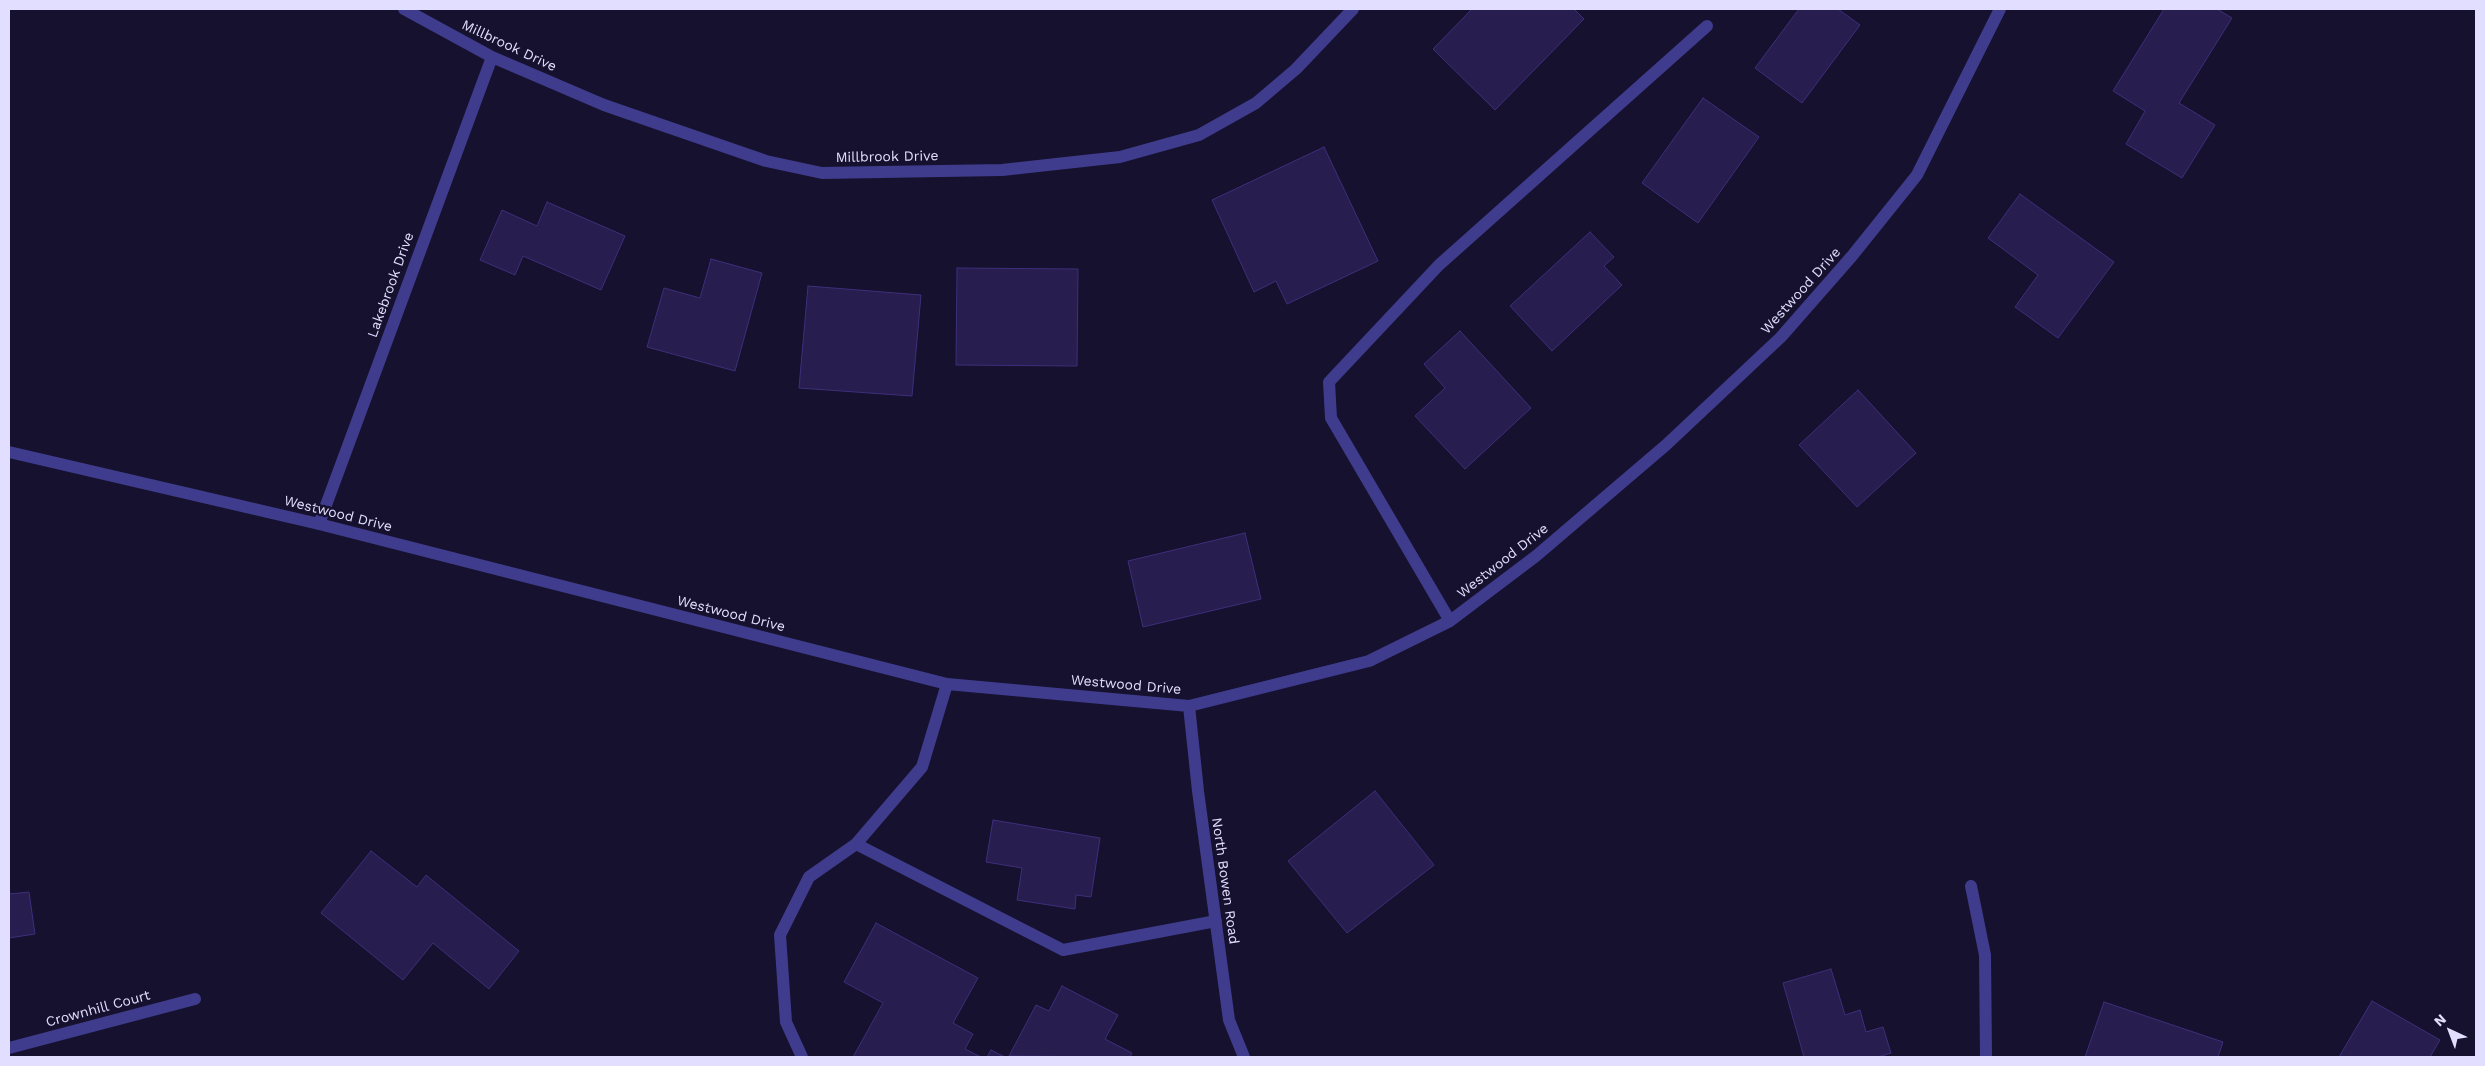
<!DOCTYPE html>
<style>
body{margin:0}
#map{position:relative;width:2485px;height:1066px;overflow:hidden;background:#16112e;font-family:"Work Sans",sans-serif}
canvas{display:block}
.frame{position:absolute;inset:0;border:10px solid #e2deff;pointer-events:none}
.north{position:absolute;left:2425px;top:1006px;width:50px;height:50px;-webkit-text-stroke:4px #16112e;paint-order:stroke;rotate:317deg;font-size:14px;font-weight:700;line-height:20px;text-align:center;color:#e2deff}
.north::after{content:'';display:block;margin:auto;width:18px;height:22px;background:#e2deff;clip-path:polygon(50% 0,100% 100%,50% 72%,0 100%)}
</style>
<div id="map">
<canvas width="2485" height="1066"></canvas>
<div class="frame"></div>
<div class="north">N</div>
</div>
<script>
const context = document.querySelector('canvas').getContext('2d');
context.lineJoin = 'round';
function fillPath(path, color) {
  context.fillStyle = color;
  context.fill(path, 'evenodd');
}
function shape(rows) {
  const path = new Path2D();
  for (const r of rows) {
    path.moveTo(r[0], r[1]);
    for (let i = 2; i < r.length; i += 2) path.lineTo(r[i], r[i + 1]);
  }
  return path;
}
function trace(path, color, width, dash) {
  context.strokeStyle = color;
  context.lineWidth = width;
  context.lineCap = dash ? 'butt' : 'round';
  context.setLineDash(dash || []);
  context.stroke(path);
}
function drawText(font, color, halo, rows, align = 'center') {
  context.font = font + ' "Work Sans",sans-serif';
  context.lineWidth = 5;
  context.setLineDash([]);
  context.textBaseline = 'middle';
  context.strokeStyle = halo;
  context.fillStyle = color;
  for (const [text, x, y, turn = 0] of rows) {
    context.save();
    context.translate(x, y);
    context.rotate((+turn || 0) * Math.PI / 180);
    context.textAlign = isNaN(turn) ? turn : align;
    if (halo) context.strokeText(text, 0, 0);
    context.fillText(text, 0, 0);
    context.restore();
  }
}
const building = shape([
 [1472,9,1574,9,1584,19,1495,110,1433,49,1472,9],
 [1799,9,1838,9,1860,25,1802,103,1755,68,1799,9],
 [2164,9,2217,9,2232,18,2179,103,2215,125,2182,178,2126,144,2145,111,2113,91,2164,9],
 [1703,98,1759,137,1698,223,1642,183,1703,98],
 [1324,147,1378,261,1287,304,1276,281,1254,292,1212,200,1324,147],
 [2020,194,2114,262,2058,338,2015,307,2038,275,1988,238,2020,194],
 [547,202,625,236,601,290,523,256,515,275,480,260,502,210,537,226,547,202],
 [1590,232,1614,257,1604,266,1622,285,1552,351,1510,306,1590,232],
 [711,259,762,273,735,371,647,347,664,288,700,298,711,259],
 [957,268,1078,269,1077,366,956,365,957,268],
 [808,286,921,295,912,396,799,388,808,286],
 [1460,331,1531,408,1465,469,1415,416,1445,388,1424,364,1460,331],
 [1858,390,1916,453,1857,507,1799,445,1858,390],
 [1245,533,1261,599,1143,627,1128,561,1245,533],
 [1375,791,1434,865,1347,933,1288,861,1375,791],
 [993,820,1100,838,1091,897,1076,895,1075,909,1017,900,1022,868,986,862,993,820],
 [371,851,417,887,426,875,519,951,489,989,433,943,403,980,321,913,371,851],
 [9,887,10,894,29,892,35,934,9,938,9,887],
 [876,923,978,978,953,1023,973,1034,965,1049,981,1057,853,1057,883,1003,844,982,876,923],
 [1831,969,1845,1015,1860,1010,1866,1032,1883,1027,1891,1053,1878,1057,1804,1057,1783,983,1831,969],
 [1062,986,1118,1015,1105,1039,1132,1053,1130,1057,1009,1056,1036,1005,1049,1011,1062,986],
 [2372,1001,2440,1040,2430,1057,2339,1057,2372,1001],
 [2104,1002,2223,1042,2218,1057,2085,1057,2104,1002],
 [991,1050,1005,1057,987,1057,991,1050]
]);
fillPath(building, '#271d4f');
trace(building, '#3e2f7b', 1);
trace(shape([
 [404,9,492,57,604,105,766,161,822,173,1002,170,1120,157,1199,135,1256,103,1296,69,1353,9],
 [9,452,319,524,947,684,1189,706,1369,661,1450,621,1536,556,1666,445,1781,337,1852,256,1917,175,2000,9],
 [319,524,492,57],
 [1450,621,1331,418,1329,382,1439,265,1707,26],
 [947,684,922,767,856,844,1063,950,1216,921],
 [1189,706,1198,791,1229,1020,1244,1057],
 [1971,886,1985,955,1986,1057],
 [9,1048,195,999],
 [802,1057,786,1022,780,935,809,877,856,844]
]), '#3f3c8d', 12);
drawText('14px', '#e2deff', '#16112e', [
 ["Millbrook Drive",509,46,25],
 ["Millbrook Drive",887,157,-1],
 ["Lakebrook Drive",391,285,-70],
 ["Westwood Drive",1801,291,-48],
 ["Westwood Drive",338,514,14],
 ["Westwood Drive",1503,561,-38],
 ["Westwood Drive",731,614,14],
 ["Westwood Drive",1126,685,5],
 ["North Bowen Road",1225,881,82],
 ["Crownhill Court",98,1009,-15]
]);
</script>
